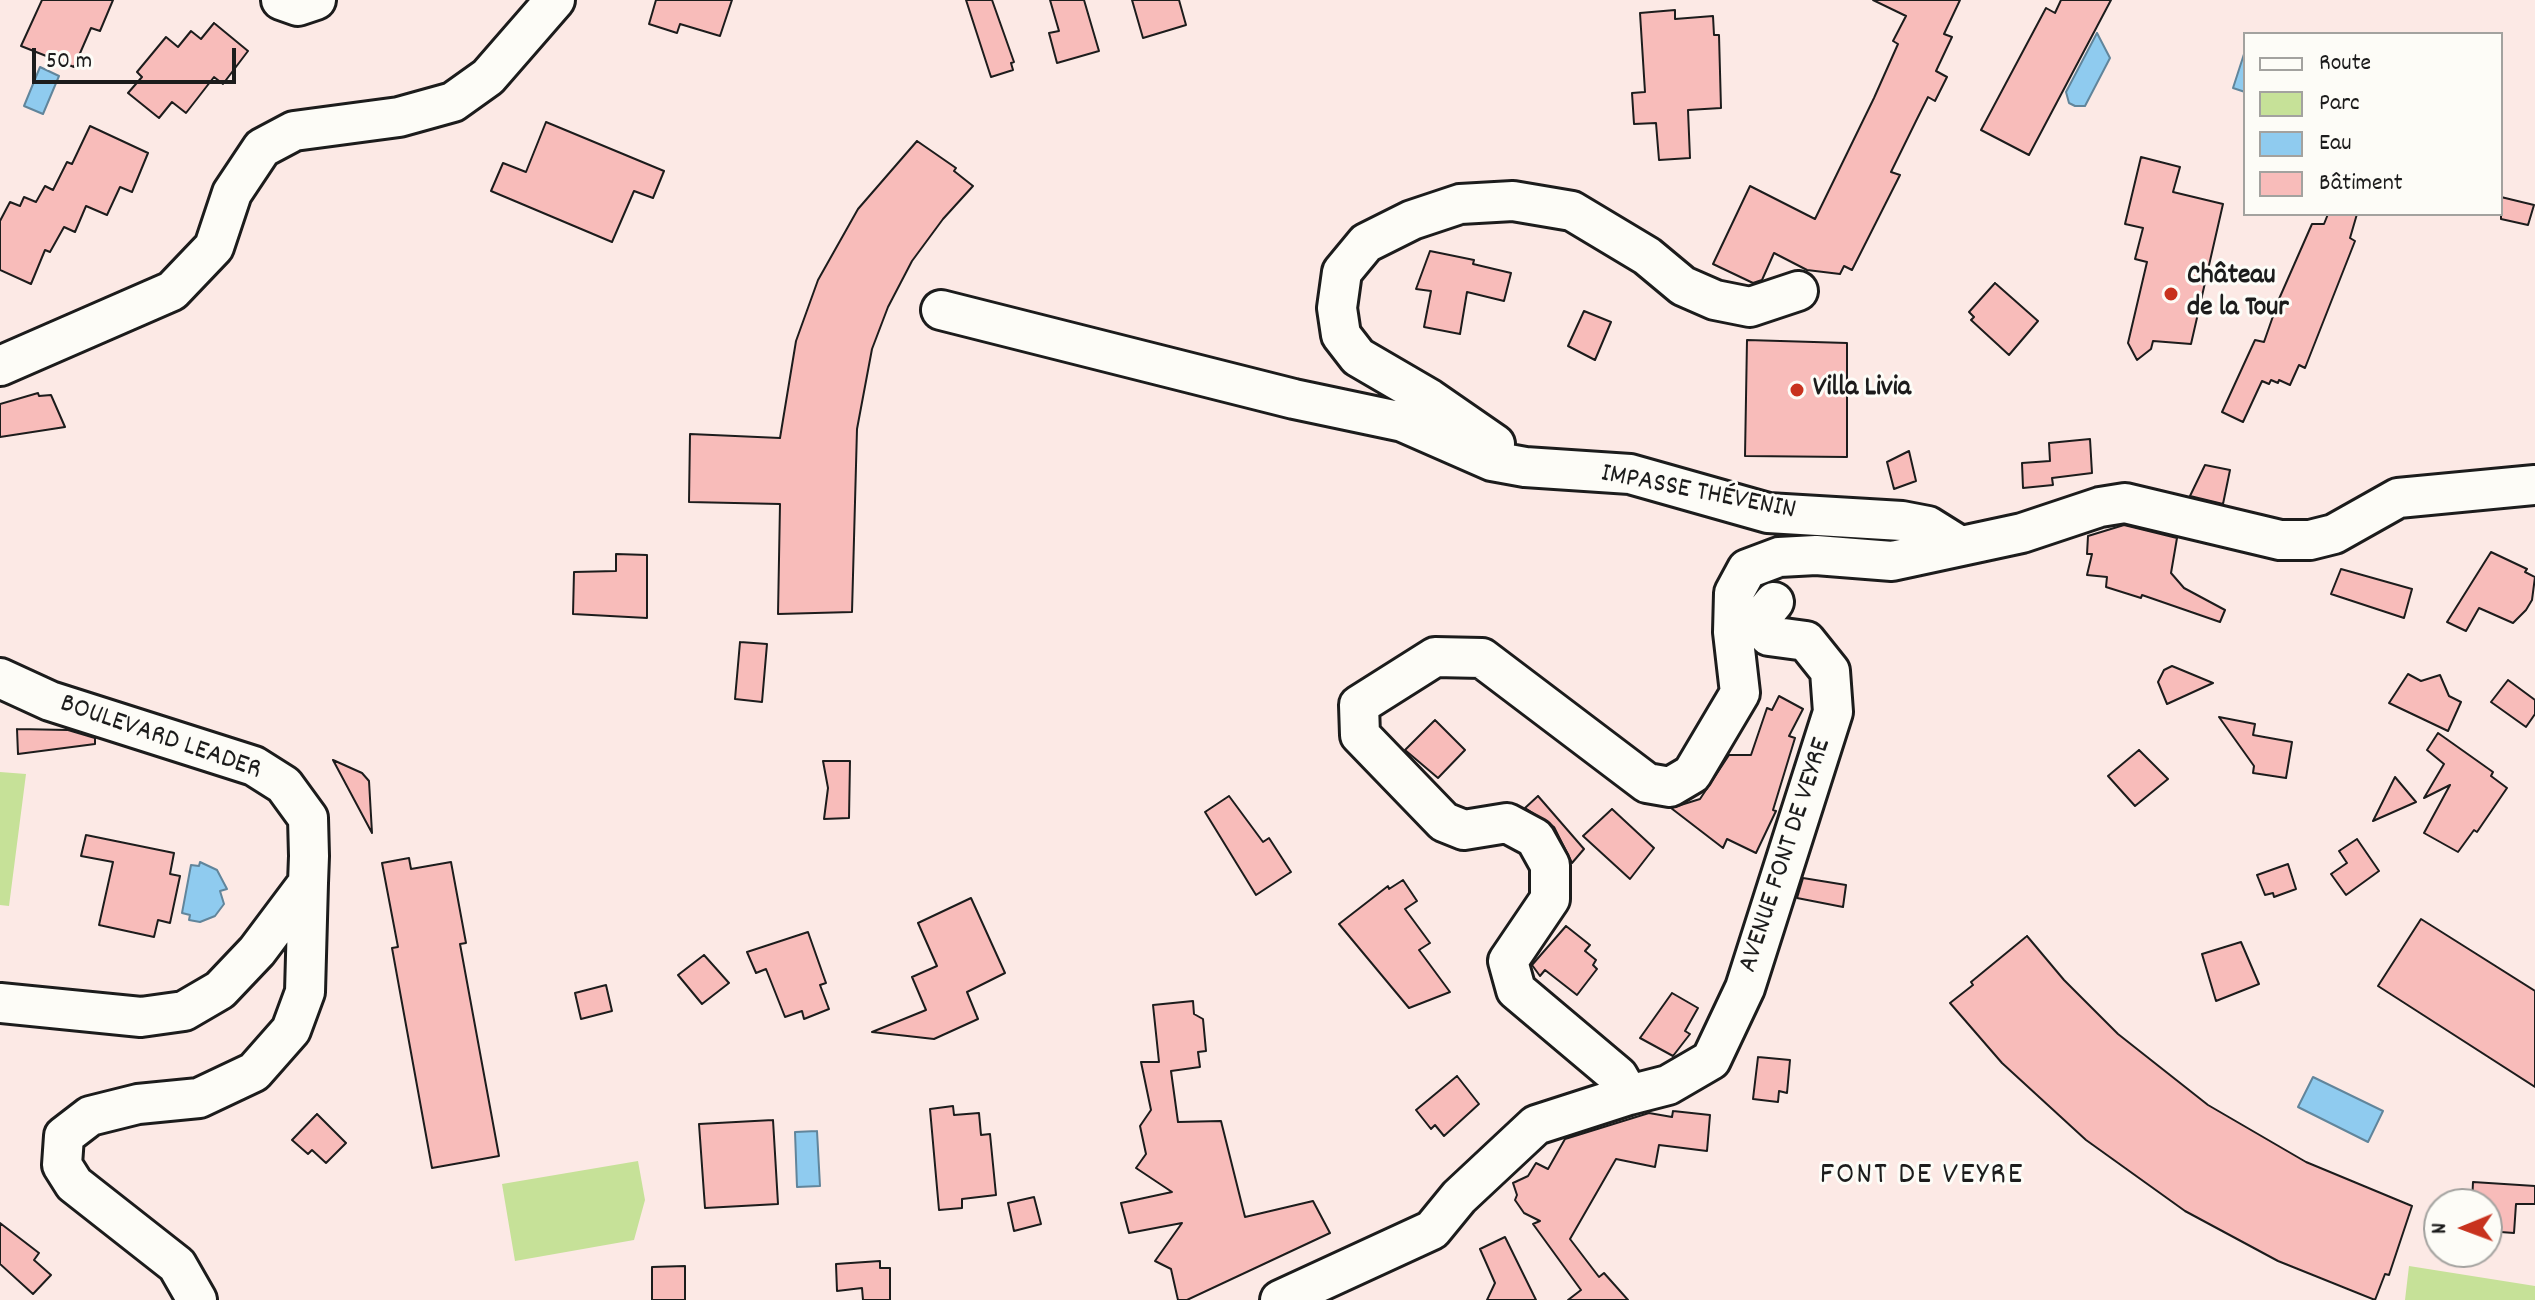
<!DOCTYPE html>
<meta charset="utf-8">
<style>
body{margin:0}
#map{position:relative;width:2535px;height:1300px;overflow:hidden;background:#fce9e5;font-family:Dekko,sans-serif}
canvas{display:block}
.legend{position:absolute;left:2243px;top:32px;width:260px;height:184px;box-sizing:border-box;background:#fdfcf7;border:2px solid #a3a29f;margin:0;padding:10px 14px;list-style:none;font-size:24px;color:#1c1c1c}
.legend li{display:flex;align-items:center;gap:16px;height:40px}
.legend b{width:40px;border:2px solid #a3a29f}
.north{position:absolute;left:2423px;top:1188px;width:80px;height:80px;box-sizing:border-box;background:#fdfcf7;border:2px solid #a3a29f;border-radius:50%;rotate:269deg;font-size:22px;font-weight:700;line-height:32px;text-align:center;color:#1c1c1c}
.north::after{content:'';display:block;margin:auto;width:28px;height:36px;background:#c8321e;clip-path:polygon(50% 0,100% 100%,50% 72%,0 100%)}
.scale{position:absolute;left:32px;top:48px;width:204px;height:36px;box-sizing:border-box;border:4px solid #1c1c1c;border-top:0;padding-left:10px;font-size:24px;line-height:28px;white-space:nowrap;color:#1c1c1c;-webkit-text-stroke:6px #fdfcf7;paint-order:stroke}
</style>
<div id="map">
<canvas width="2535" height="1300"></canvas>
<ul class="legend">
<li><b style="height:10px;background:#fdfcf7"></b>Route</li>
<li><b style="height:22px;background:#c6e198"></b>Parc</li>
<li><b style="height:22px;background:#8fcbef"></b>Eau</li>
<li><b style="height:22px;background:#f8bcba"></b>Bâtiment</li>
</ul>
<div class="north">N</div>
<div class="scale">50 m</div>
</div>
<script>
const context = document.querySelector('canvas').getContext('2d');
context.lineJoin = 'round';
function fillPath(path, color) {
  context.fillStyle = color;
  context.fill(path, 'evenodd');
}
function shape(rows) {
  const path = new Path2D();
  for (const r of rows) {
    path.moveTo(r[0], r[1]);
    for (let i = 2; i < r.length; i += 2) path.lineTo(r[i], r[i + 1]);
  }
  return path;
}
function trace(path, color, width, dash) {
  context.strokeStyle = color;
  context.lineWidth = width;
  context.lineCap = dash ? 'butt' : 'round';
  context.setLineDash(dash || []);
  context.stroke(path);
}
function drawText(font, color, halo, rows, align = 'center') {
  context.font = font + ' Dekko,sans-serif';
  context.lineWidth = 6;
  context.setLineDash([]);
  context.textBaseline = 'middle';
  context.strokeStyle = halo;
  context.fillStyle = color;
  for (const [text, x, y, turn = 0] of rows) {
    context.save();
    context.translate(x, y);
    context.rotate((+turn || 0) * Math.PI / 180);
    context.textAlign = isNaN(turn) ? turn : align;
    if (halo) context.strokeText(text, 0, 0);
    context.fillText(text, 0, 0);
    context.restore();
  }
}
fillPath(shape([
 [0,772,26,774,9,906,0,905],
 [638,1161,645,1200,634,1240,515,1261,502,1184],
 [2409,1266,2535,1286,2535,1300,2405,1300]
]), '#c6e198');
const water = shape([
 [2097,33,2110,58,2085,106,2075,106,2069,103,2066,92,2097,33],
 [2245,51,2245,92,2233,88,2245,51],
 [40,67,59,76,43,114,24,106,40,67],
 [200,862,217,870,227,889,220,891,224,904,215,916,200,922,189,920,190,915,182,913,191,865,199,866,200,862],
 [2313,1077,2383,1111,2368,1142,2298,1107,2313,1077],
 [817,1131,820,1186,797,1187,795,1132,817,1131]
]);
fillPath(water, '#8fcbef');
trace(water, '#61859b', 2);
const building = shape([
 [42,0,113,0,100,31,91,28,74,67,21,46,42,0],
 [656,0,732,0,720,36,680,24,677,33,649,24,656,0],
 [966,0,992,0,1014,62,1011,63,1013,70,991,77,966,0],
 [1050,0,1084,0,1099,51,1057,63,1049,33,1059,31,1050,0],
 [1132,0,1179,0,1186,25,1143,38,1132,0],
 [1873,0,1960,0,1944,34,1952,37,1936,71,1947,77,1935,101,1928,97,1917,119,1891,172,1900,175,1852,270,1844,266,1840,274,1807,270,1774,253,1762,280,1753,283,1713,264,1750,186,1815,219,1874,98,1898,44,1893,41,1906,16,1873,0],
 [2061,0,2111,0,2029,155,1981,130,2046,8,2055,13,2061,0],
 [1675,10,1675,19,1713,16,1714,35,1719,35,1721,108,1688,110,1690,158,1659,160,1656,123,1634,124,1632,93,1645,92,1640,13,1675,10],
 [214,23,248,51,223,84,214,77,186,113,172,102,159,118,128,93,142,77,137,72,166,37,178,47,191,31,201,39,214,23],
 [546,122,664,171,653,198,634,191,612,242,491,191,503,163,526,172,546,122],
 [90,126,148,153,132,192,120,187,107,215,86,206,75,232,64,227,50,252,45,250,31,284,0,270,0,221,10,202,20,206,24,197,36,202,45,186,53,190,67,162,72,164,90,126],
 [917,141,956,168,954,171,973,186,943,219,912,261,888,307,872,349,857,429,852,612,778,614,780,504,689,502,690,434,780,438,796,341,818,280,858,209,917,141],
 [2141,157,2180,167,2173,192,2223,204,2191,344,2153,341,2151,349,2137,360,2128,343,2147,262,2135,259,2143,228,2125,224,2141,157],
 [2501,197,2534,205,2528,225,2501,219,2501,197],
 [2328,214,2357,214,2350,238,2355,241,2305,368,2299,365,2290,385,2279,380,2278,383,2271,380,2269,384,2262,381,2243,422,2222,412,2255,340,2264,342,2279,299,2312,224,2324,224,2328,214],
 [1430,251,1474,260,1473,264,1511,273,1504,301,1467,292,1460,334,1424,327,1431,291,1416,289,1430,251],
 [1995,283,2038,321,2009,355,1971,320,1974,317,1969,312,1995,283],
 [1584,311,1611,322,1595,360,1568,346,1584,311],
 [1747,340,1847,343,1847,457,1745,456,1747,340],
 [38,393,39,396,51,395,65,427,0,437,0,404,38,393],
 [2090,439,2092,473,2052,478,2053,485,2023,488,2022,463,2050,461,2049,443,2090,439],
 [1909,451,1916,481,1894,489,1887,462,1909,451],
 [2205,465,2230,470,2223,504,2190,496,2205,465],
 [2124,525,2177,538,2171,573,2184,588,2225,610,2220,622,2142,595,2141,598,2106,587,2107,577,2087,575,2092,554,2087,554,2088,536,2124,525],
 [2491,552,2527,569,2525,572,2535,577,2532,600,2526,610,2513,623,2479,608,2466,631,2447,622,2491,552],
 [616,554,647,555,647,618,573,614,574,572,616,571,616,554],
 [2341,569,2412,589,2404,618,2331,594,2341,569],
 [740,642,767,644,762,702,735,699,740,642],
 [2172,666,2213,683,2167,704,2158,682,2164,670,2172,666],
 [2408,674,2421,681,2440,675,2449,696,2461,702,2448,731,2389,703,2408,674],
 [2508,680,2535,700,2535,714,2526,727,2491,702,2508,680],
 [1779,696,1803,709,1789,736,1795,738,1773,810,1776,811,1756,853,1727,839,1723,848,1671,808,1700,799,1729,755,1751,755,1767,708,1772,710,1779,696],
 [2219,717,2255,724,2253,735,2292,742,2286,778,2253,773,2254,766,2219,717],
 [1435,720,1465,750,1438,778,1405,750,1435,720],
 [17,729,68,730,95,738,95,744,18,754,17,729],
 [2438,733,2493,772,2491,776,2507,788,2477,832,2474,830,2458,852,2424,833,2450,785,2424,798,2444,764,2427,750,2438,733],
 [2139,750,2168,779,2135,806,2108,776,2139,750],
 [333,760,362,773,369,781,372,833,333,760],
 [823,761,850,761,849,818,824,819,828,788,823,761],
 [2395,777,2416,802,2373,821,2395,777],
 [1229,796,1263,842,1269,838,1291,872,1256,895,1205,812,1229,796],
 [1538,796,1584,849,1572,863,1554,827,1525,808,1538,796],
 [1612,809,1654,848,1630,879,1583,836,1612,809],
 [86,835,174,853,170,874,180,876,170,923,158,920,154,937,99,925,113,862,81,856,86,835],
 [2357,839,2379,871,2346,895,2331,874,2347,863,2339,851,2357,839],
 [409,858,411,869,451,862,466,943,460,944,499,1156,432,1168,392,948,398,947,382,863,409,858],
 [2288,864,2296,889,2274,897,2273,893,2265,895,2257,875,2288,864],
 [1803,878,1846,885,1843,907,1797,898,1803,878],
 [1403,880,1417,901,1405,909,1430,943,1419,950,1450,992,1409,1008,1339,924,1388,886,1389,889,1403,880],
 [971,898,1005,973,967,992,978,1019,934,1039,872,1032,926,1010,912,977,937,966,918,923,971,898],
 [2421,919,2535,991,2535,1087,2378,986,2421,919],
 [1566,926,1590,945,1585,951,1596,960,1593,965,1597,969,1577,995,1545,970,1540,976,1532,965,1566,926],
 [808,932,826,983,820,985,829,1009,804,1019,802,1011,785,1017,766,969,756,973,747,952,808,932],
 [2027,936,2064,980,2118,1034,2208,1105,2306,1162,2412,1206,2389,1275,2385,1274,2375,1300,2278,1261,2185,1211,2086,1140,2002,1063,1950,1003,1973,985,1971,982,2027,936],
 [2241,942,2259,984,2216,1001,2202,954,2241,942],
 [704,955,729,983,702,1004,678,975,704,955],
 [606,985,612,1011,581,1019,575,993,606,985],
 [1672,993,1698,1008,1685,1031,1690,1034,1673,1056,1640,1038,1672,993],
 [1193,1001,1194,1014,1203,1019,1206,1051,1198,1052,1200,1067,1171,1071,1178,1122,1221,1121,1245,1217,1313,1201,1330,1233,1187,1300,1178,1300,1171,1269,1155,1261,1182,1223,1129,1233,1121,1203,1172,1192,1136,1168,1146,1154,1140,1126,1151,1110,1141,1062,1159,1062,1153,1005,1193,1001],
 [1758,1057,1790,1060,1787,1093,1779,1091,1778,1102,1753,1099,1758,1057],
 [1457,1076,1479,1104,1444,1136,1435,1125,1431,1129,1416,1110,1457,1076],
 [953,1106,954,1115,979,1113,981,1135,990,1134,996,1195,962,1199,962,1208,939,1210,930,1109,953,1106],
 [1673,1111,1710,1115,1707,1151,1659,1145,1655,1167,1616,1159,1570,1239,1599,1277,1604,1273,1628,1300,1568,1300,1581,1290,1533,1224,1540,1221,1524,1213,1515,1200,1517,1195,1513,1183,1528,1176,1536,1163,1548,1169,1565,1139,1649,1113,1672,1117,1673,1111],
 [317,1114,346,1143,326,1163,312,1150,308,1154,292,1140,317,1114],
 [773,1120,778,1204,705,1208,699,1124,773,1120],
 [2473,1182,2535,1186,2535,1204,2516,1204,2514,1233,2487,1231,2487,1204,2472,1204,2473,1182],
 [1034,1197,1041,1224,1014,1231,1008,1203,1034,1197],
 [0,1223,39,1253,34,1260,51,1275,33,1294,0,1264,0,1223],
 [1505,1237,1536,1300,1487,1300,1495,1283,1480,1249,1505,1237],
 [880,1261,880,1268,890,1268,890,1300,863,1300,862,1288,837,1291,836,1264,880,1261],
 [685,1266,685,1300,652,1300,652,1267,685,1266]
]);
fillPath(building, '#f8bcba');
trace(building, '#1c1c1c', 2);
const minor = shape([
 [281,0,298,6,316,0],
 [941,310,1294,399,1403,422,1492,461,1525,467,1630,474,1768,513,1902,521,1928,526,1960,546],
 [0,366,172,291,214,247,232,193,262,148,294,131,399,117,453,102,488,77,555,0],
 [1495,444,1430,399,1358,357,1341,335,1337,308,1342,272,1366,243,1412,220,1460,204,1513,201,1572,211,1647,256,1683,286,1715,300,1750,307,1798,291],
 [0,678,50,701,254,766,284,785,308,818,309,856,308,883,257,951,220,990,184,1011,141,1017,0,1003],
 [1629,1095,1668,1085,1711,1060,1745,988,1833,712,1830,671,1806,641,1769,636,1762,629,1765,613,1774,602],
 [197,1300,177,1265,74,1184,62,1165,64,1136,90,1116,138,1104,199,1098,254,1072,291,1030,305,992,308,883],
 [1280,1300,1432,1230,1459,1197,1536,1125,1629,1095,1618,1076,1516,990,1508,961,1550,899,1550,865,1535,838,1507,823,1464,830,1444,822,1360,735,1359,705,1435,657,1482,658,1647,783,1670,787,1692,774,1740,693,1733,632,1734,593,1747,569,1779,557,1816,555,1892,561,2022,533,2100,507,2125,503,2280,540,2310,540,2334,534,2398,498,2535,485]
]);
trace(minor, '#1c1c1c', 44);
trace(minor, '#fdfcf7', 38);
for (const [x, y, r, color] of [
 [2171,294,8,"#c8321e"],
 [1797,390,8,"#c8321e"]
]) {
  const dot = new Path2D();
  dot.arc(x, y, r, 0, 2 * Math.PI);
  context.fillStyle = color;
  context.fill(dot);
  trace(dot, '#fdfcf7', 3);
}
drawText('bold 28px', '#1c1c1c', '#fdfcf7', [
 ["Château",2187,278],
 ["de la Tour",2187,310],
 ["Villa Livia",1813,390]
], 'left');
drawText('28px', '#1c1c1c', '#fdfcf7', [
 ["IMPASSE THÉVENIN",1698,494,11],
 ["BOULEVARD LEADER",160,739,19],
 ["AVENUE FONT DE VEYRE",1787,856,-72]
]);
context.letterSpacing = '2px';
drawText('32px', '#1c1c1c', '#fdfcf7', [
 ["FONT DE VEYRE",1922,1178]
]);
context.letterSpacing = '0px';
</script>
